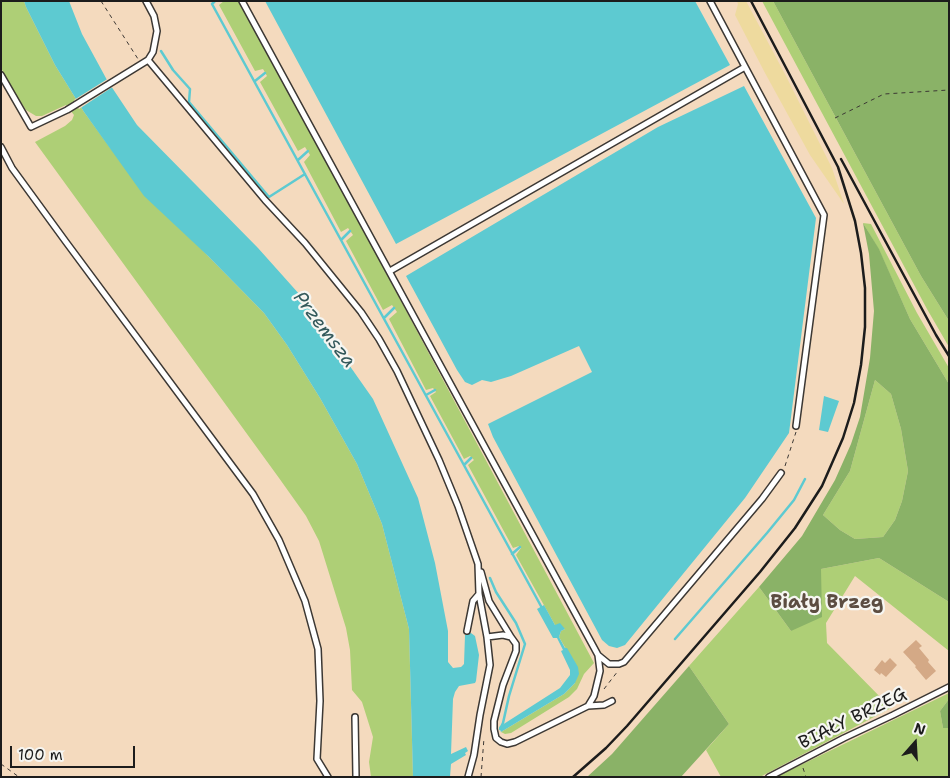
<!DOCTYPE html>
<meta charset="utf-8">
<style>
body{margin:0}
#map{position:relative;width:950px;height:778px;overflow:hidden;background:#f4dabe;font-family:"Shantell Sans",sans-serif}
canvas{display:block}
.frame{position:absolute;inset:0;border:2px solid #1c1c1c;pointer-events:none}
.north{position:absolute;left:890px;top:718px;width:50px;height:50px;-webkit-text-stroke:4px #f6f6f2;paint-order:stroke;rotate:19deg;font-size:14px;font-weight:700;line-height:20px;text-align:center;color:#1c1c1c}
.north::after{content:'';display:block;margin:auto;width:18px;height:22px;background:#1c1c1c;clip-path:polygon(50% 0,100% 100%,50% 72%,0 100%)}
.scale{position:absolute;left:10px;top:746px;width:125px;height:22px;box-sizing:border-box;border:2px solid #1c1c1c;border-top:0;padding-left:6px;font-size:15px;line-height:18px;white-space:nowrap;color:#1c1c1c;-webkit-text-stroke:4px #f6f6f2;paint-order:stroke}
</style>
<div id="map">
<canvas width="950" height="778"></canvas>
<div class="frame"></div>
<div class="north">N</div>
<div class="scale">100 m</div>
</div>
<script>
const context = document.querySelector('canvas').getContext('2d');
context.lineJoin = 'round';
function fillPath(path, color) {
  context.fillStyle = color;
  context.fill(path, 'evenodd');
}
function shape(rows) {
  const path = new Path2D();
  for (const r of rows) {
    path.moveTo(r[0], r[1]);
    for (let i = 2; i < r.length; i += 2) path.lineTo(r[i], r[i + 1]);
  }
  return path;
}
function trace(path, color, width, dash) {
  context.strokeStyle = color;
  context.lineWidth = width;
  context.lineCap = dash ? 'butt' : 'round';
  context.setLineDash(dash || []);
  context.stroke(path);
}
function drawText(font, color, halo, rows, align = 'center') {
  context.font = font + ' "Shantell Sans",sans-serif';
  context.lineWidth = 4.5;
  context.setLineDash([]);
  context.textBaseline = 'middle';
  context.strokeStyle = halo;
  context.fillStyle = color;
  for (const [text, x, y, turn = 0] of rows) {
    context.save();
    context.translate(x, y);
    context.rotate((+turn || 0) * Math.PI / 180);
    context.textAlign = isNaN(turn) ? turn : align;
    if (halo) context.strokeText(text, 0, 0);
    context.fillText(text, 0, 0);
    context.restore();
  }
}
fillPath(shape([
 [1,1,24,1,26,7,55,65,84,112,111,149,208,256,264,313,287,345,320,398,357,464,382,524,409,629,413,777,371,777,369,762,373,737,362,702,352,690,350,650,346,628,319,541,306,516,279,478,35,142,65,126,72,120,74,115,66,105,42,116,36,116,26,110,18,98,1,68],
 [224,1,241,1,594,663,584,674,577,689,569,697,511,733,505,734,501,732,564,694,575,683,566,649,559,637,561,631,565,629,555,625,516,555,521,548,519,546,513,548,468,465,474,460,470,456,464,459,430,396,436,392,433,388,426,390,389,319,397,312,392,305,383,310,346,241,353,235,348,228,341,232,304,162,310,155,305,147,298,151,260,82,267,76,263,69,255,71,219,5],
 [762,1,773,1,921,276,949,321,949,347,927,309],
 [863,223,871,224,917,313,949,368,949,384,910,319,879,250],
 [875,380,891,394,901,429,908,471,902,501,895,520,883,537,855,539,840,530,823,515,850,471],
 [879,558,949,602,949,651,855,576,826,623,827,643,891,708,760,777,721,777,706,750,729,724,689,666,759,587,791,631,821,569],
 [949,693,949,699,940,711,943,728,949,728,949,777,776,777]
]), '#aecf76');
fillPath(shape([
 [773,1,949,1,949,321,921,276],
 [863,223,879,249,910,319,949,384,949,602,879,558,821,569,822,617,791,631,759,587,802,536,835,480,851,444,860,417,870,358,874,311,869,254],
 [875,380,891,394,901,429,908,471,902,501,895,520,883,537,855,539,840,530,823,515,850,471],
 [689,666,729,724,681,777,587,777,612,754],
 [949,699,949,728,943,728,940,711]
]), '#8ab267');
fillPath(shape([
 [737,1,746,1,787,78,832,168,844,204,810,155,765,73,735,15,738,4]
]), '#eeda9e');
fillPath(shape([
 [24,1,69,1,82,34,107,80,137,125,258,248,300,295,373,399,418,498,435,563,448,631,448,662,453,668,461,667,464,664,465,635,471,633,475,636,479,655,476,681,475,683,459,686,455,692,453,699,451,754,466,747,468,751,465,753,466,755,451,764,450,777,413,777,409,629,382,524,357,464,320,398,287,345,264,313,208,256,144,196,84,112,55,65,26,7],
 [265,1,695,1,730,65,396,244],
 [744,86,816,218,789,433,745,498,625,645,617,648,609,646,602,640,493,437,488,424,592,372,579,346,511,376,491,382,482,380,472,385,465,382,457,370,406,276,658,127],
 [824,396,839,401,828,432,819,430],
 [544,605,555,625,560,623,565,629,561,631,559,637,565,648,567,648,578,667,579,674,575,683,564,694,501,732,499,727,560,688,570,675,570,670,561,651,563,650,557,638,553,638,537,609]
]), '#5dcad1');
fillPath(shape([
 [109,78,114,86,79,109,74,100]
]), '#f4dabe');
trace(shape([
 [215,1,212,4,542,608],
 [161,51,173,70,190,89,189,102,269,197,305,174],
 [255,81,265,73],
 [298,160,308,151],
 [341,240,350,231],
 [384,318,394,308],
 [426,395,435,390],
 [464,465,471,458],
 [512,554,520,547],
 [490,578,496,592,516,623,525,644,509,696,503,723,500,729],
 [675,639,767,533,794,500,805,479]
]), '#5dcad1', 2.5);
fillPath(shape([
 [916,640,922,646,919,648,929,660,928,662,936,671,926,680,915,667,916,666,903,652],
 [890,658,897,665,886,677,881,673,880,675,874,670,882,660,885,663]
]), '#d4a986');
const lane = shape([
 [242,1,598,655,600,671,594,696,588,706],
 [710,1,824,215,796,426],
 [148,60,265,200,305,243,361,312,379,339,397,371,439,460,458,506,478,564,479,594,487,637,490,665,480,715,474,755,468,777],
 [1,75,31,127,67,110,148,60,153,52,157,31,154,16,146,1],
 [1,147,12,168,66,242,253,494,279,540,305,601,318,649,320,701,317,759,328,777],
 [390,271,745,67],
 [481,572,489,601,511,637],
 [467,631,473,601,479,594],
 [487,637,503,635,511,637,516,644,516,651,503,685,494,721,494,729,496,738,501,742,507,744,515,742,588,706,604,705,612,701],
 [598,655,609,664,619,664,624,662,762,499,781,473],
 [355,717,356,777],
 [769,777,844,738,893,715,949,687]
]);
trace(lane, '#3c3834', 8);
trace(shape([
 [101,1,138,59],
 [835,118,884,94,949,90],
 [785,466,796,432],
 [604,689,618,671],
 [1,764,19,777],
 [803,768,806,777],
 [481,777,484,738]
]), '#3c3834', 1, [4, 4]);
trace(lane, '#fff', 5);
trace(shape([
 [841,159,936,335,949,356],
 [573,777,606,748,627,726,760,572,795,528,822,486,843,438,854,403,861,365,865,327,865,288,861,253,855,221,838,167,751,1]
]), '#1c1c1c', 2.5);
drawText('18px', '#1c1c1c', '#f6f6f2', [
 ["BIAŁY BRZEG",853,719,-26]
]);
drawText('italic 19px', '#33595b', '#f6f6f2', [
 ["Przemsza",324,330,53]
]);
drawText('bold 19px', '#5c4d41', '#f6f6f2', [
 ["Biały Brzeg",827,603]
]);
</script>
